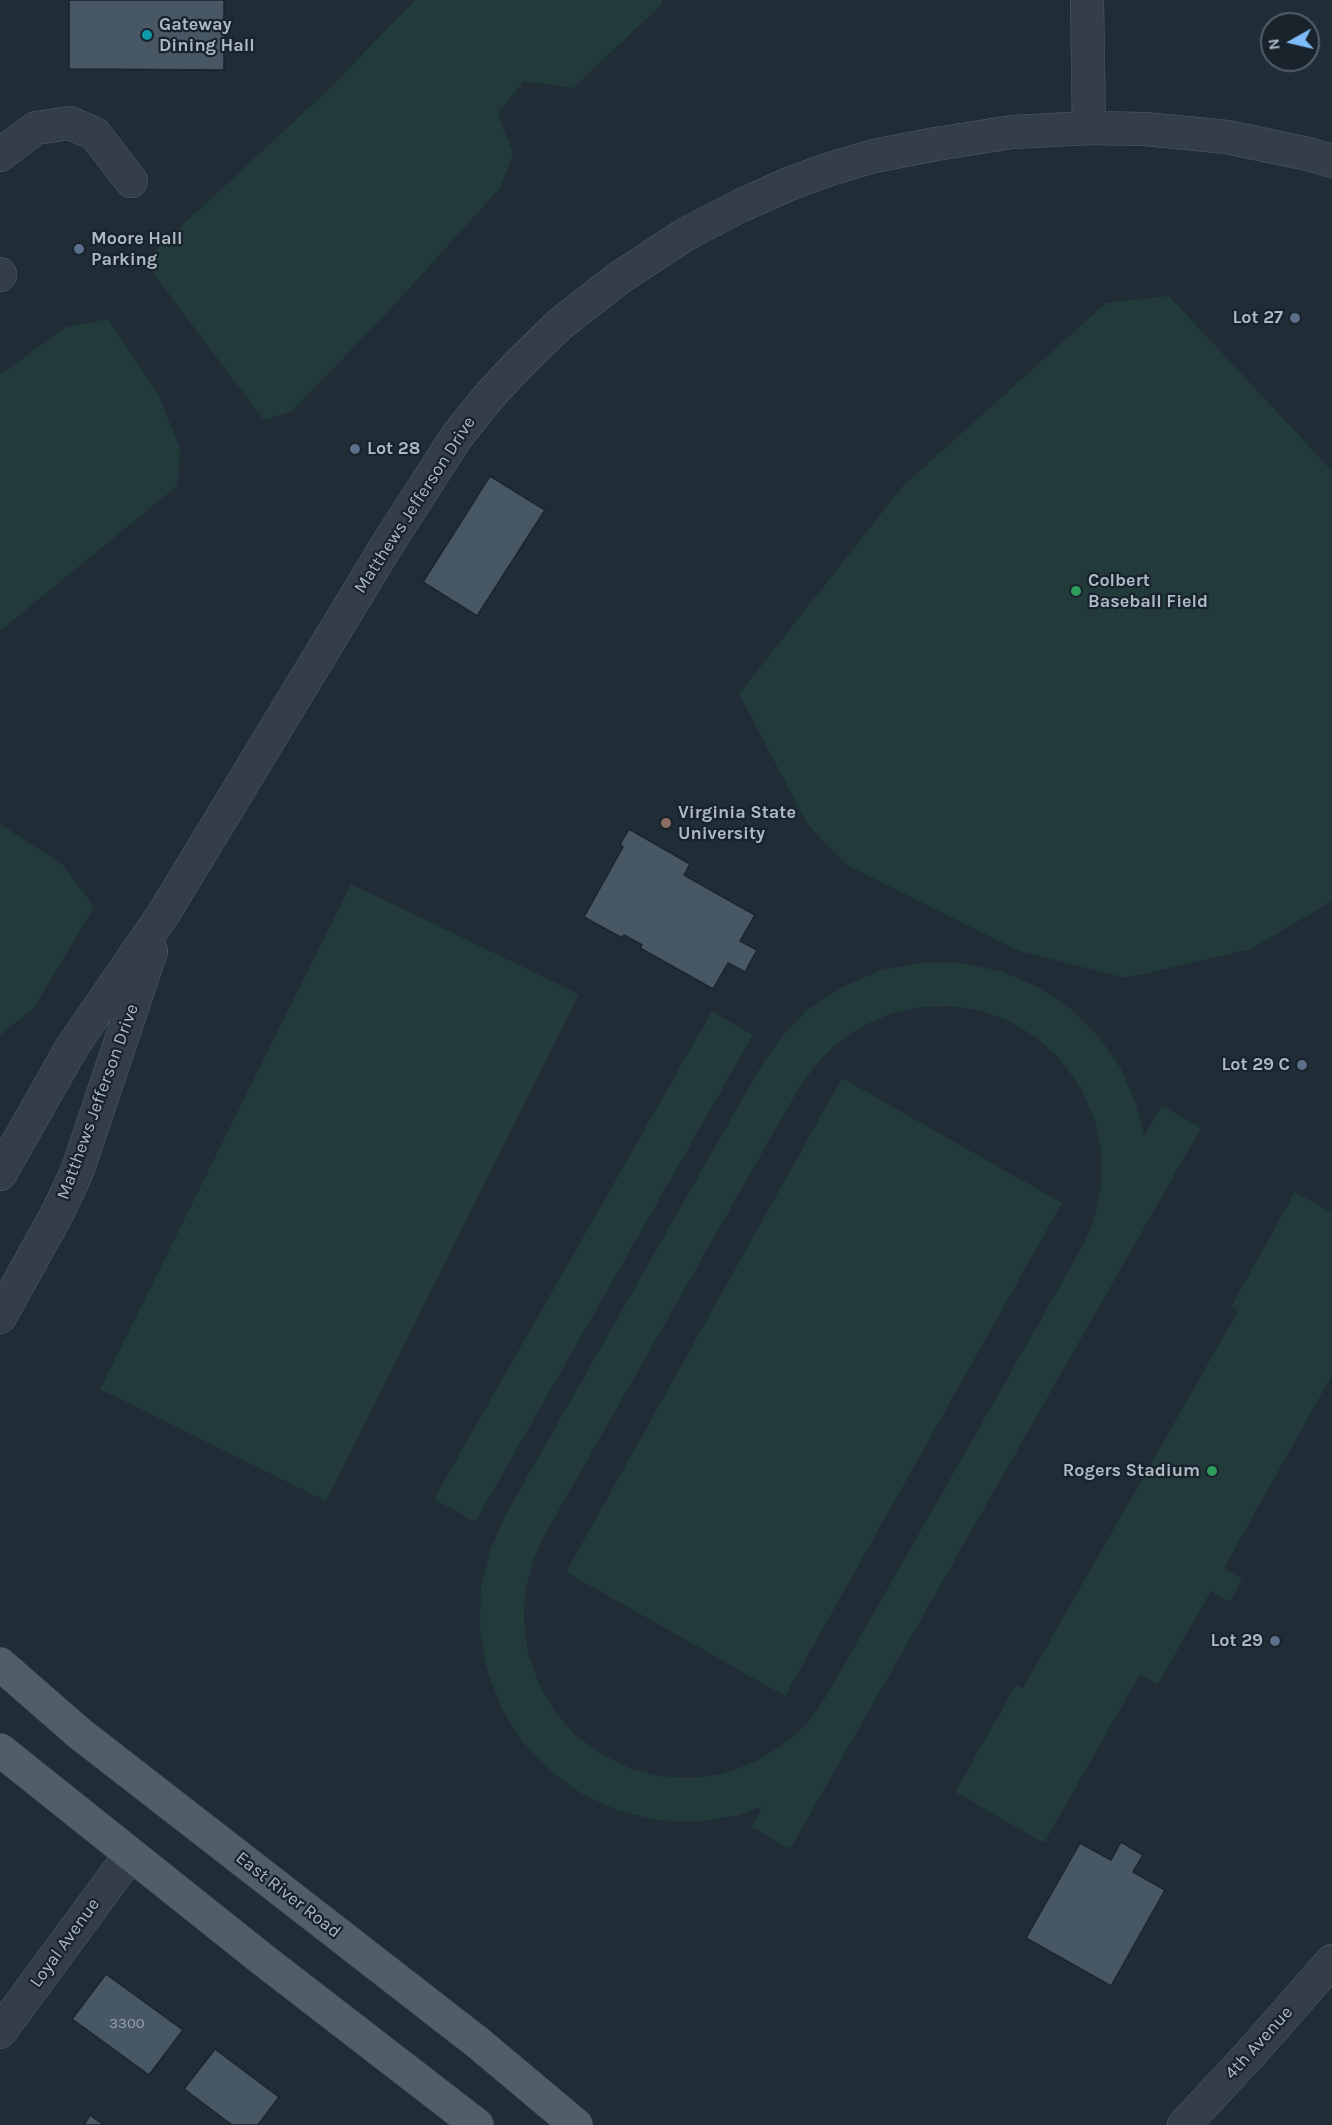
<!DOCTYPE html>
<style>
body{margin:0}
#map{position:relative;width:1332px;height:2125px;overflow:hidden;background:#202d37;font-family:Karla,sans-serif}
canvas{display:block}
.north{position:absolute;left:1260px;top:12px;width:60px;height:60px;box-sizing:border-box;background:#19232c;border:2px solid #545f69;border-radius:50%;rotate:262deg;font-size:16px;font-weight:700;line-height:24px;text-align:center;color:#adb9c5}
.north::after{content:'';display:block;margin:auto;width:21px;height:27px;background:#7ebcf9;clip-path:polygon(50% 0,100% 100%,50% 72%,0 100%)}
</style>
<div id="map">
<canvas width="1332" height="2125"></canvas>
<div class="north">N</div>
</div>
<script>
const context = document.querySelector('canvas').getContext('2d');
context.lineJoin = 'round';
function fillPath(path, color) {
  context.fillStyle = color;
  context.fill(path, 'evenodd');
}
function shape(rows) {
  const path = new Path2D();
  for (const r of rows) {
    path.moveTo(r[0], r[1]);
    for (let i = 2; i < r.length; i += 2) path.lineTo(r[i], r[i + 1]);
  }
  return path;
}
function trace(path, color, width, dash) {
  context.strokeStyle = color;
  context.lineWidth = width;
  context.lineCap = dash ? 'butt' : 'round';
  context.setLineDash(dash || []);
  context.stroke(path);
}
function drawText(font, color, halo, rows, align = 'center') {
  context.font = font + ' Karla,sans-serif';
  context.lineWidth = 4.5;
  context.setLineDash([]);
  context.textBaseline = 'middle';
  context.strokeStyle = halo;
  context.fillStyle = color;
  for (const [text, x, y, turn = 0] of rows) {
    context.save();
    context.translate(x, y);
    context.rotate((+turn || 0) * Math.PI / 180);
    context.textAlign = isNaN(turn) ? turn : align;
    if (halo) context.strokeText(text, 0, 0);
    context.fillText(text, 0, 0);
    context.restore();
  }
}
fillPath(shape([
 [415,0,663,0,661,5,573,88,524,81,498,113,513,154,500,188,385,315,291,412,264,420,144,261,331,87],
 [1169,296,1332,471,1332,901,1251,949,1126,978,1019,951,847,865,808,825,739,694,902,487,1106,303],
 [108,319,158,394,180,449,177,486,0,631,0,375,66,327],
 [0,824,63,865,94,907,34,1008,0,1035],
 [351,884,579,994,326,1501,100,1389],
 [921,963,960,963,1000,971,1036,986,1070,1008,1100,1038,1121,1069,1136,1104,1144,1136,1162,1106,1201,1128,790,1849,752,1827,762,1807,735,1816,695,1822,656,1820,617,1810,582,1794,550,1771,522,1741,501,1707,486,1667,480,1628,481,1587,490,1550,506,1514,760,1068,782,1036,808,1009,844,986,882,970],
 [951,1006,982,1011,1012,1022,1038,1039,1061,1060,1082,1090,1095,1121,1102,1155,1101,1188,1094,1220,1081,1249,827,1695,808,1723,784,1744,755,1762,721,1774,690,1778,658,1776,629,1768,600,1753,575,1735,555,1712,539,1684,528,1654,524,1622,525,1592,532,1563,544,1536,799,1088,818,1062,839,1042,865,1025,893,1013,922,1007],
 [712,1011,753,1035,475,1522,434,1499],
 [842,1078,1062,1203,785,1696,566,1572],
 [1295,1192,1332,1213,1332,1375,1224,1568,1242,1579,1230,1602,1211,1591,1158,1684,1140,1674,1044,1843,955,1792,1016,1685,1023,1688,1238,1311,1231,1307]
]), '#223a39');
const building = shape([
 [69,0,224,0,224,70,69,69,69,0],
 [490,476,545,510,477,616,423,582,490,476],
 [629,829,690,864,684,875,755,915,740,941,757,950,745,972,728,963,713,989,640,948,642,945,624,935,622,938,584,917,623,847,620,844,629,829],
 [1121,1842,1143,1855,1133,1872,1165,1890,1111,1986,1026,1938,1080,1843,1111,1860,1121,1842],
 [106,1974,183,2030,149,2075,72,2019,106,1974],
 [215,2049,279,2097,258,2125,232,2125,184,2089,215,2049],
 [90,2115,104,2125,84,2125,90,2115]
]);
fillPath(building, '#475764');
trace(building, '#1b252e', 1.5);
const minor = shape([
 [1087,0,1089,128],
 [0,155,36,128,70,123,95,134,131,181],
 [0,274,0,275],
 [0,1174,72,1047,164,913,387,545,457,436,490,395,521,362,560,324,619,278,686,234,740,206,789,184,830,169,874,156,936,144,1012,132,1089,128,1145,129,1227,137,1308,154,1332,161],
 [0,1317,58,1212,78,1169,151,951],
 [0,2032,130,1855],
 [1184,2125,1253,2051,1332,1961]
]);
const major = shape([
 [0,1664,79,1733,477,2042,576,2125],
 [0,1750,262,1959,477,2125]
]);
trace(minor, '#515c66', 34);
trace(major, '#404a54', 34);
trace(minor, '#333e48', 33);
trace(major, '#515d68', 33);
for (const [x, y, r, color] of [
 [147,35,6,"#0f9aa8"],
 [79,249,6,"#5c6f8a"],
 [1295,318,6,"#5c6f8a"],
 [355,449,6,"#5c6f8a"],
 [1076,591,6,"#2e9e5b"],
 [666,823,6,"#8d6e63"],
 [1302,1065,6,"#5c6f8a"],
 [1212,1471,6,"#2e9e5b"],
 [1275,1641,6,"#5c6f8a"]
]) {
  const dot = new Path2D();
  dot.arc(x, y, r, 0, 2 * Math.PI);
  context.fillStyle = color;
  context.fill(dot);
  trace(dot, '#19232c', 2);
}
drawText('15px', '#94a0ad', null, [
 ["3300",127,2024]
]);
drawText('bold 18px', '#adb9c5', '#19232c', [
 ["Gateway",159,25],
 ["Dining Hall",159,46],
 ["Moore Hall",91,239],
 ["Parking",91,260],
 ["Lot 27",1283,318,"right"],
 ["Lot 28",367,449],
 ["Colbert",1088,581],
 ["Baseball Field",1088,602],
 ["Virginia State",678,813],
 ["University",678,834],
 ["Lot 29 C",1290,1065,"right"],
 ["Rogers Stadium",1200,1471,"right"],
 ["Lot 29",1263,1641,"right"]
], 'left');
drawText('18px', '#adb9c5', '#19232c', [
 ["Matthews Jefferson Drive",415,505,-57],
 ["Matthews Jefferson Drive",98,1102,-70],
 ["East River Road",288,1895,38],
 ["Loyal Avenue",65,1943,-54],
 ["4th Avenue",1259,2043,-48]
]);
</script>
